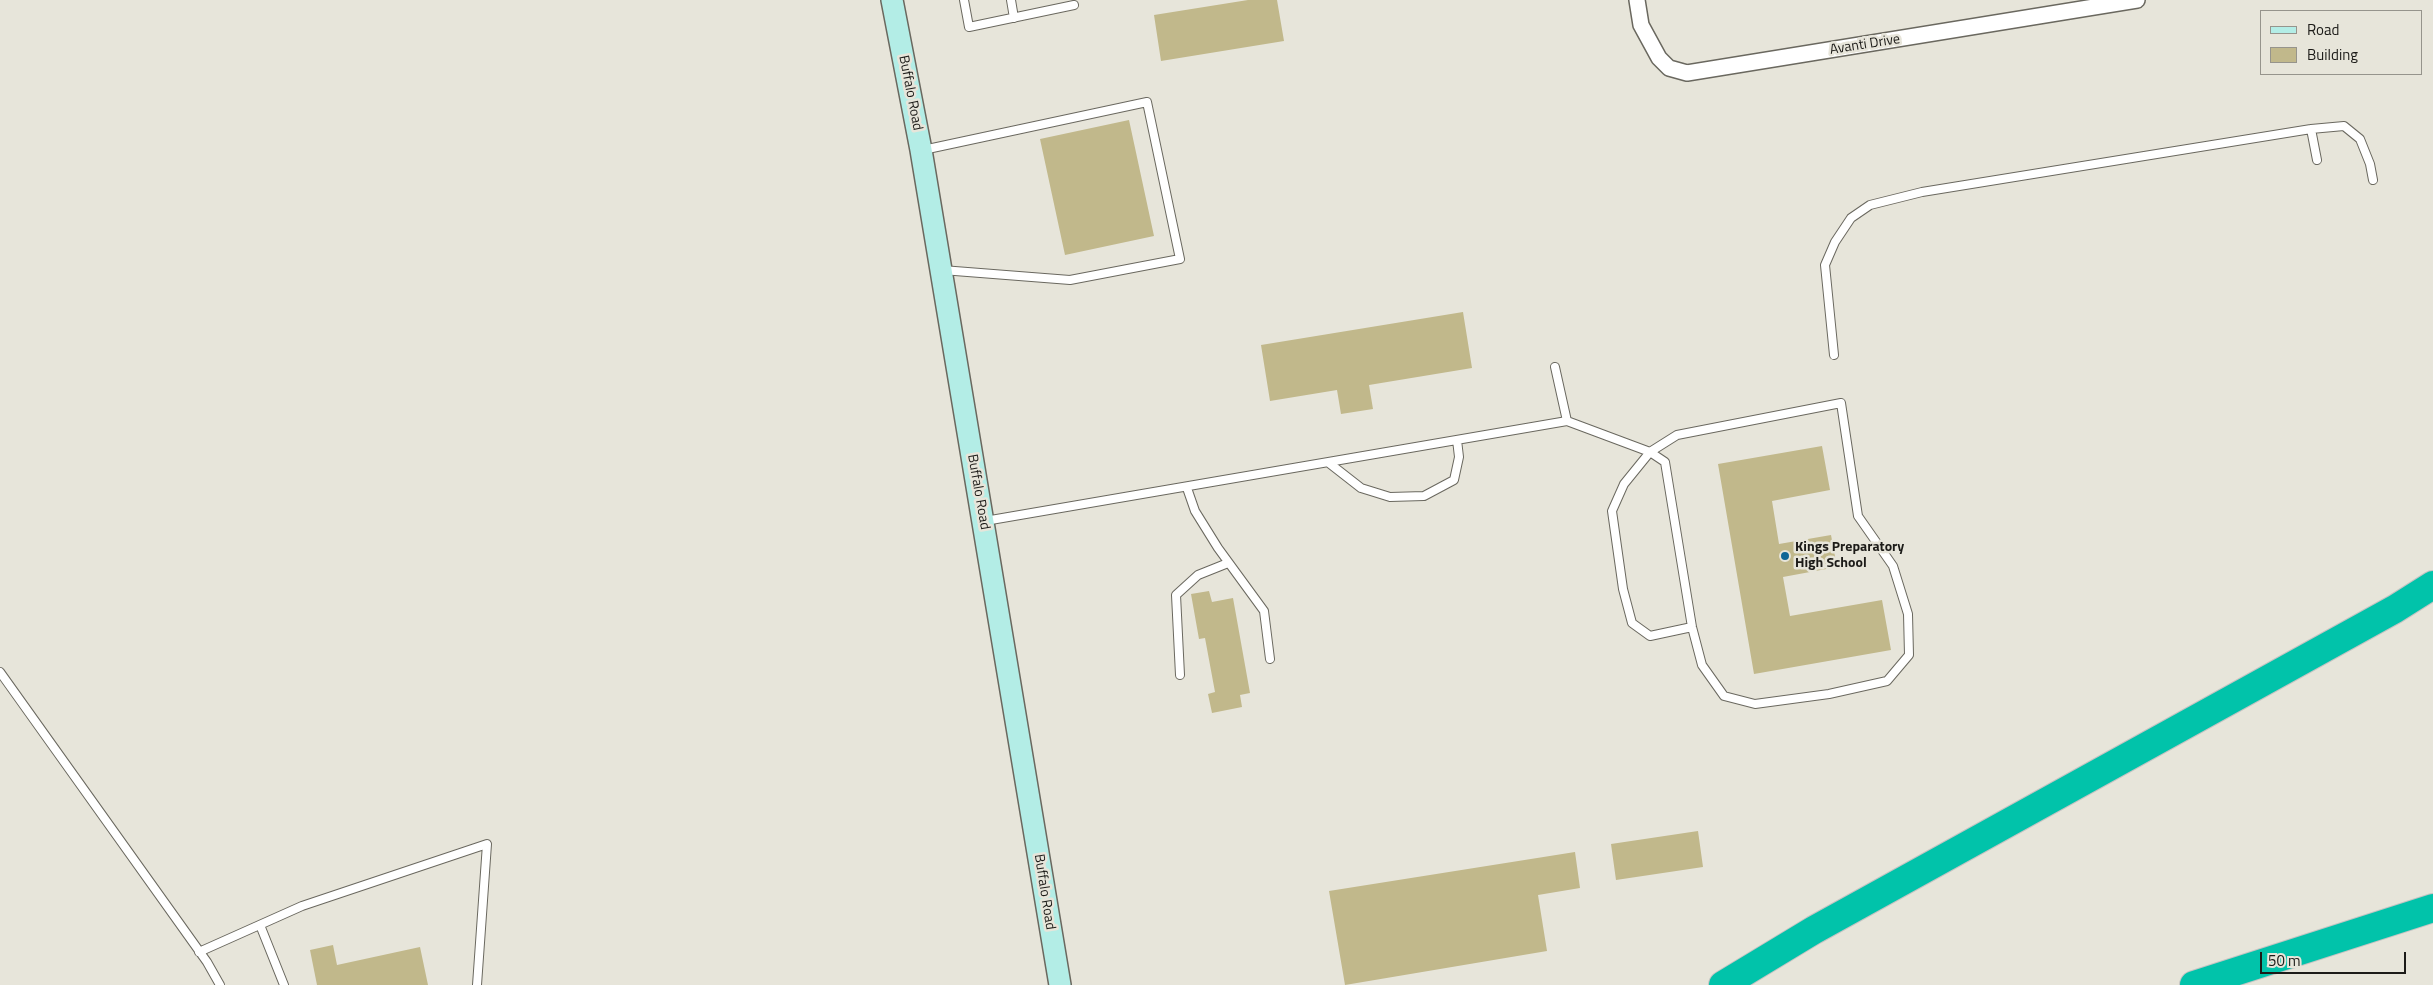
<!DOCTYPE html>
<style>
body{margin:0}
#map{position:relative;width:2433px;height:985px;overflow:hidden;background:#e7e5da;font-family:"Titillium Web",sans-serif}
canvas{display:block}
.legend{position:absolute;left:2260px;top:10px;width:162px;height:65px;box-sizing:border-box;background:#e7e5da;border:1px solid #96948c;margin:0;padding:6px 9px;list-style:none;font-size:15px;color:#1c1b18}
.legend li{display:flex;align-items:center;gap:10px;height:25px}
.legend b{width:25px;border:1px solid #96948c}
.scale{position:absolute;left:2260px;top:952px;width:146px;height:22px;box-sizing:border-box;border:2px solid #1c1b18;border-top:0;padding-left:6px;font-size:15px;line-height:18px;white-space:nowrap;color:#1c1b18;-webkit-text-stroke:4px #e7e5da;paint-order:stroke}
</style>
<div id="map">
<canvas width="2433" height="985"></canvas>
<ul class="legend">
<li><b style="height:6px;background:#b3ede6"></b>Road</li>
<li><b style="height:14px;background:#c1b88b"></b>Building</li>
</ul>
<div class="scale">50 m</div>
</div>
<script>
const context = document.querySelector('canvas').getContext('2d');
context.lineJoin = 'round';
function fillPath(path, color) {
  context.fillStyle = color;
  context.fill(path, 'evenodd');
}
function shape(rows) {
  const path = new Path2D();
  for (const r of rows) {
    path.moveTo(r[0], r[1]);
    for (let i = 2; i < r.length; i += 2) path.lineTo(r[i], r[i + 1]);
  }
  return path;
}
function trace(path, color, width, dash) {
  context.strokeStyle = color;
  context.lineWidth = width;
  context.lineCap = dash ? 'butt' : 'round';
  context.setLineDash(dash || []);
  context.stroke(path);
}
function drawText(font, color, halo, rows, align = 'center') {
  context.font = font + ' "Titillium Web",sans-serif';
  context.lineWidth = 5;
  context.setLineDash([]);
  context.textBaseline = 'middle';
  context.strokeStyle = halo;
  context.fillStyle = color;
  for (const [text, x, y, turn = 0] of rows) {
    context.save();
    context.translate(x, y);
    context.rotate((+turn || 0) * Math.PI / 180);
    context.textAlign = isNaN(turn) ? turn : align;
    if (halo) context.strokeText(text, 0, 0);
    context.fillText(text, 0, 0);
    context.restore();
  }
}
fillPath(shape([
 [1248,0,1277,0,1284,41,1161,61,1154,15],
 [1129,120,1154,236,1065,255,1040,139],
 [1463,312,1472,368,1369,385,1373,409,1341,414,1337,390,1270,401,1261,345],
 [1822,446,1830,490,1772,501,1779,544,1831,535,1837,567,1783,577,1790,616,1882,600,1891,650,1754,674,1718,464],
 [1209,591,1212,602,1233,598,1250,693,1240,695,1242,707,1212,713,1208,694,1215,692,1205,638,1199,639,1191,594],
 [1698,831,1703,867,1616,880,1611,844],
 [1575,852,1580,888,1538,895,1547,951,1345,985,1329,891],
 [333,945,337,965,420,947,428,985,317,985,310,950]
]), '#c1b88b');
const service = shape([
 [964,0,969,27,1074,5],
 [1011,0,1014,18],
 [2311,129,2317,160],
 [923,150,1147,102,1180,259,1070,280,942,270],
 [1834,355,1825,265,1835,242,1851,218,1870,205,1922,192,2311,129,2344,126,2360,139,2370,164,2373,180],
 [1555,367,1567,421],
 [1329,463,1361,488,1390,497,1424,496,1454,480,1459,457,1457,440],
 [1187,488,1195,511,1218,548,1264,611,1270,659],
 [985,521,1567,421,1650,452,1665,462,1692,627,1702,665,1724,696,1755,704,1829,694,1887,681,1909,655,1908,614,1893,566,1858,516,1841,403,1677,435,1650,452,1624,484,1612,511,1623,589,1632,623,1650,636,1692,627],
 [0,672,207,962,220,985],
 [1180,675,1176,595,1198,575,1228,563],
 [260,925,284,985],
 [199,952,302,906,487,844,477,985]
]);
const minor = shape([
 [1637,0,1641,25,1659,58,1669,68,1687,73,2137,0]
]);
const secondary = shape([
 [892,0,921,150,1060,985]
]);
const motorway = shape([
 [1723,985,1814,930,2395,609,2433,585],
 [2194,985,2433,908]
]);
trace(service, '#6a685f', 10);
trace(minor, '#6a685f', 18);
trace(secondary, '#6a685f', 24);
trace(motorway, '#c4c4c3', 30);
trace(service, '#fff', 8);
trace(minor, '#fff', 15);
trace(secondary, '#b3ede6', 21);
trace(motorway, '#01c3aa', 28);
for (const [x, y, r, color] of [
 [1785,556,5,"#0e6696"]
]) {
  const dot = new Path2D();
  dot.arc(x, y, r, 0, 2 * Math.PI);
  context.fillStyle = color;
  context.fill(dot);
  trace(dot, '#e7e5da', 2);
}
drawText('14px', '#1c1b18', '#e7e5da', [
 ["Avanti Drive",1865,45,-9],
 ["Buffalo Road",910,93,79],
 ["Buffalo Road",978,492,80],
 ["Buffalo Road",1044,892,81]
]);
drawText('bold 14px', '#1c1b18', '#e7e5da', [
 ["Kings Preparatory",1795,548],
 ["High School",1795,564]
], 'left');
</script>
